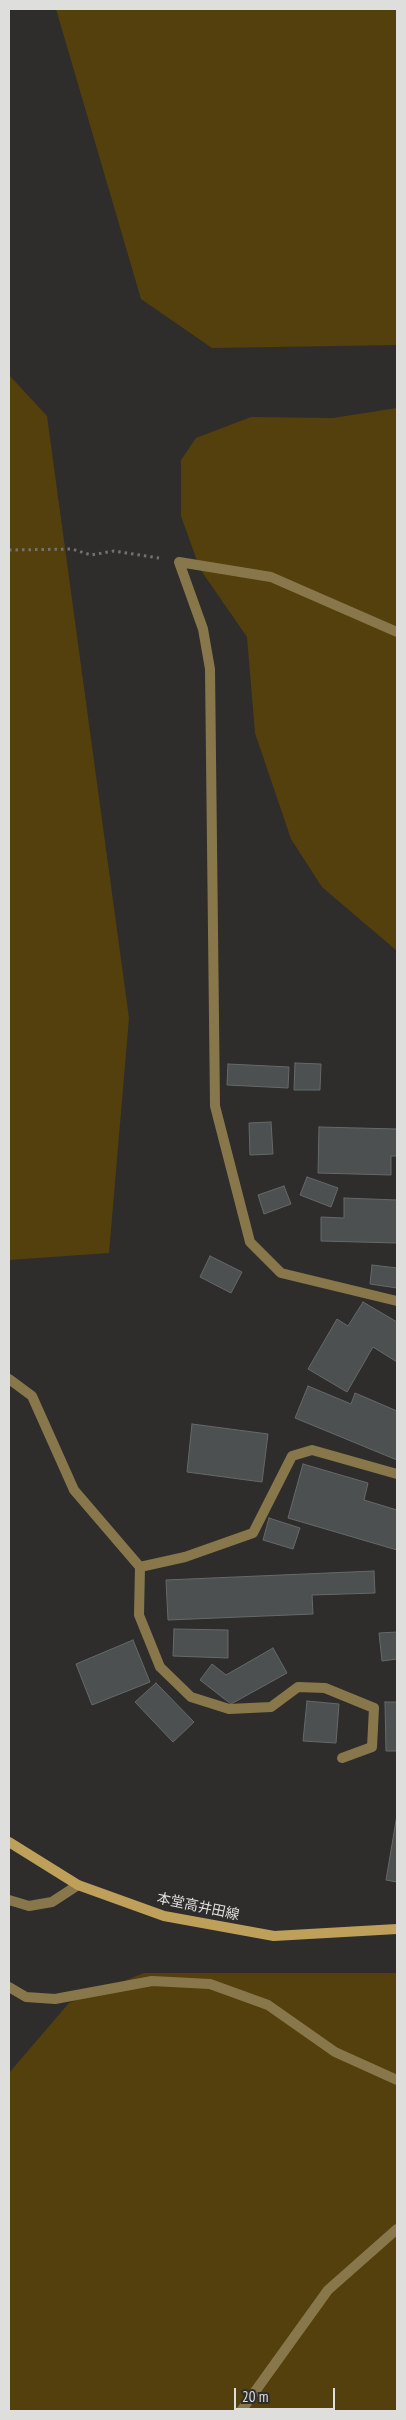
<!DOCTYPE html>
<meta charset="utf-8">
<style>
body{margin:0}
#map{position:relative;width:406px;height:2420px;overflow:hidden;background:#2e2d2b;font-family:"PT Sans Narrow",sans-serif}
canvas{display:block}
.frame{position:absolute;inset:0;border:10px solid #dededc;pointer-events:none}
.scale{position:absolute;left:234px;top:2388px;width:101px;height:22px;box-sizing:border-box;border:2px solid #dededc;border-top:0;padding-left:6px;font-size:15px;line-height:18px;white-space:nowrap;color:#dededc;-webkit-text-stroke:4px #2e2d2b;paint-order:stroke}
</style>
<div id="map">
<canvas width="406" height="2420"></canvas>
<div class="frame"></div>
<div class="scale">20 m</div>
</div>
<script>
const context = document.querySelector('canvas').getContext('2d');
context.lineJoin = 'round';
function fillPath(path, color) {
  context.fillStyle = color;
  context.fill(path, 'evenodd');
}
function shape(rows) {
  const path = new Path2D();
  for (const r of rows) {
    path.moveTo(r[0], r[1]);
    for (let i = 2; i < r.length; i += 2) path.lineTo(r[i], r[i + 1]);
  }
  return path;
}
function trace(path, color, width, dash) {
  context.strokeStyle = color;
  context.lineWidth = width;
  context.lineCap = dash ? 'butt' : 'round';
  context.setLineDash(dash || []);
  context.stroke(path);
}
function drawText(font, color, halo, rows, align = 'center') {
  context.font = font + ' "PT Sans Narrow","Noto Sans JP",sans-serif';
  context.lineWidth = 4;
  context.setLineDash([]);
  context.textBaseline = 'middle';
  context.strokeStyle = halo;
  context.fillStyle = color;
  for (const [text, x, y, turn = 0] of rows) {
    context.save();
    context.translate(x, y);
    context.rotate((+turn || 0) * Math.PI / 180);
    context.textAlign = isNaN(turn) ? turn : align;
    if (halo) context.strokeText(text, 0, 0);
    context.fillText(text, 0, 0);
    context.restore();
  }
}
fillPath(shape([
 [56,9,397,9,397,345,212,348,141,299],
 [9,375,47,416,129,1018,109,1253,9,1260],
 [397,408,397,951,322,887,291,839,255,733,247,637,200,569,181,516,181,460,196,438,251,417,333,418],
 [144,1973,397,1973,397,2411,9,2411,9,2073,69,2003]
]), '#54400c');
const building = shape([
 [295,1063,321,1064,320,1090,294,1090,295,1063],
 [228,1064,289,1067,288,1088,227,1085,228,1064],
 [271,1122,273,1154,250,1155,249,1123,271,1122],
 [319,1127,397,1129,397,1156,391,1156,391,1175,318,1173,319,1127],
 [307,1177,338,1188,331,1207,300,1195,307,1177],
 [284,1186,291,1204,264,1214,258,1195,284,1186],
 [344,1198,397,1200,397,1243,321,1241,321,1217,344,1218,344,1198],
 [210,1256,242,1272,231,1293,200,1277,210,1256],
 [372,1265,397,1268,397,1288,370,1284,372,1265],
 [363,1302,397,1322,397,1362,373,1347,347,1392,308,1369,337,1319,348,1326,363,1302],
 [308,1386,351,1404,355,1393,397,1411,397,1460,295,1418,308,1386],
 [192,1424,268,1434,262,1482,187,1472,192,1424],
 [303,1464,368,1483,364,1500,397,1510,397,1550,288,1518,303,1464],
 [269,1518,300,1528,293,1549,263,1540,269,1518],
 [374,1571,375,1593,312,1595,313,1614,168,1620,166,1580,374,1571],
 [174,1629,228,1630,228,1658,173,1656,174,1629],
 [397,1632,397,1659,382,1661,379,1633,397,1632],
 [133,1640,150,1682,92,1705,76,1664,133,1640],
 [273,1648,287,1673,231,1704,200,1680,212,1664,226,1675,273,1648],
 [156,1683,194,1722,173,1742,135,1702,156,1683],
 [307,1701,339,1704,336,1743,303,1741,307,1701],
 [385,1702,397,1702,397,1751,386,1751,385,1702],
 [397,1815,397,1882,386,1880,397,1815]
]);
fillPath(building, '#4d5051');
trace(building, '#656969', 1);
trace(shape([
 [9,550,72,549,91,555,114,551,159,558]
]), '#737270', 3, [2.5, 4]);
trace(shape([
 [397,632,271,577,179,562,203,629,210,669,215,1106,250,1242,281,1273,397,1301],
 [9,1379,32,1396,74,1490,140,1567,139,1615,160,1667,191,1697,229,1709,271,1707,298,1687,325,1688,374,1708,372,1747,342,1758],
 [140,1567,185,1557,253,1533,292,1456,312,1450,397,1474],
 [9,1900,29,1906,52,1902,78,1885],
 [9,1987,26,1997,55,1999,152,1981,210,1984,268,2005,335,2052,397,2080],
 [241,2411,328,2290,397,2229]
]), '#89774c', 10);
trace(shape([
 [9,1842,78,1885,164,1916,274,1936,397,1929]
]), '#bea05a', 10);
drawText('14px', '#dededc', '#2e2d2b', [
 ["本堂高井田線",198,1907,12]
]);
</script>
